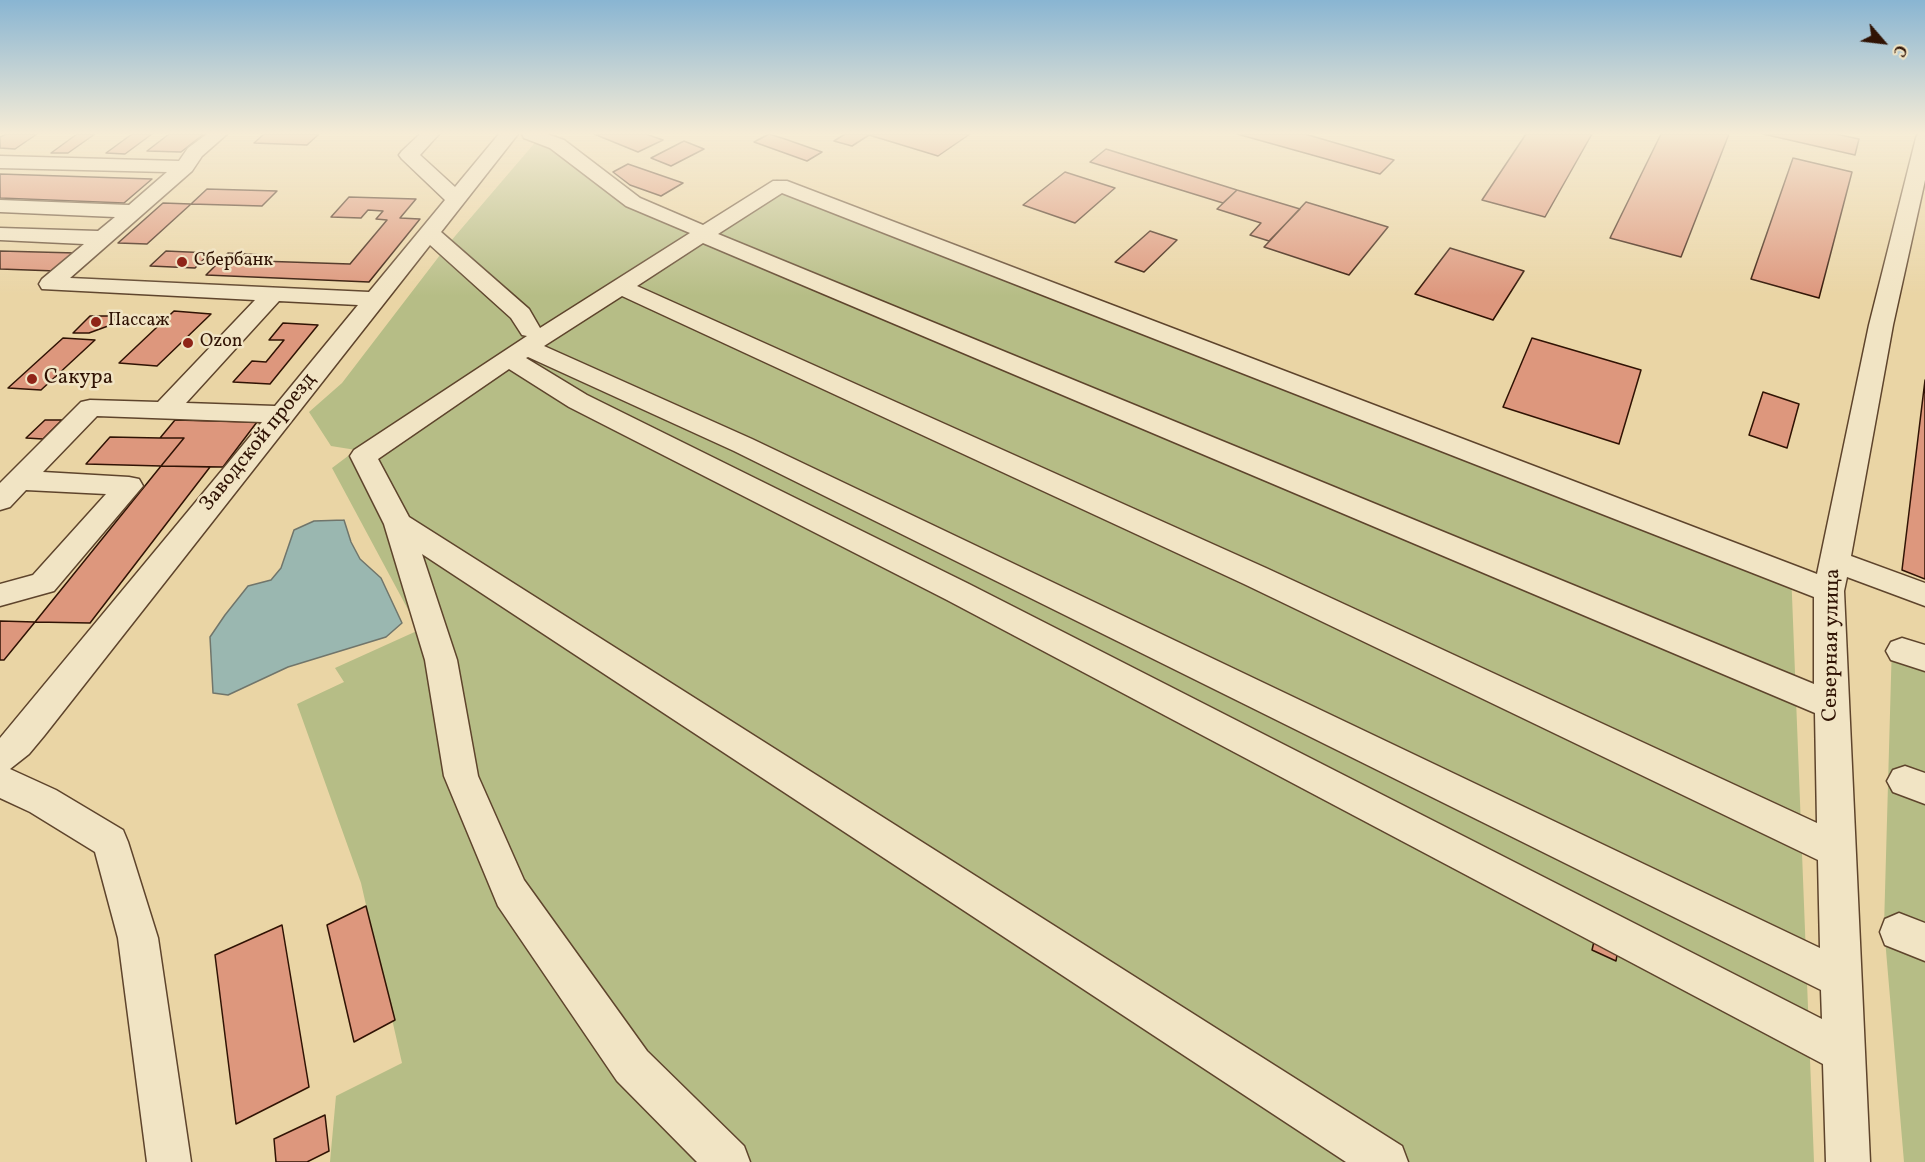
<!DOCTYPE html>
<meta charset="utf-8">
<style>
body{margin:0}
#map{position:relative;width:1925px;height:1162px;overflow:hidden;background:#ead5a5;font-family:Vollkorn,serif}
canvas{display:block}
.north{position:absolute;left:1853px;top:12px;width:60px;height:60px;-webkit-text-stroke:4px #f1e4c4;paint-order:stroke;rotate:118deg;font-size:16px;font-weight:700;line-height:24px;text-align:center;color:#301304}
.north::after{content:'';display:block;margin:auto;width:21px;height:27px;background:#301304;clip-path:polygon(50% 0,100% 100%,50% 72%,0 100%)}
</style>
<div id="map">
<canvas width="1925" height="1162"></canvas>
<div class="north">С</div>
</div>
<script>
const context = document.querySelector('canvas').getContext('2d');
context.lineJoin = 'round';
function fillPath(path, color) {
  context.fillStyle = color;
  context.fill(path, 'evenodd');
}
function shape(rows) {
  const path = new Path2D();
  for (const r of rows) {
    path.moveTo(r[0], r[1]);
    for (let i = 2; i < r.length; i += 2) path.lineTo(r[i], r[i + 1]);
  }
  return path;
}
function trace(path, color, width, dash) {
  context.strokeStyle = color;
  context.lineWidth = width;
  context.lineCap = dash ? 'butt' : 'round';
  context.setLineDash(dash || []);
  context.stroke(path);
}
function drawText(font, color, halo, rows, align = 'center') {
  context.font = font + ' Vollkorn,serif';
  context.lineWidth = 5;
  context.setLineDash([]);
  context.textBaseline = 'middle';
  context.strokeStyle = halo;
  context.fillStyle = color;
  for (const [text, x, y, turn = 0] of rows) {
    context.save();
    context.translate(x, y);
    context.rotate((+turn || 0) * Math.PI / 180);
    context.textAlign = isNaN(turn) ? turn : align;
    if (halo) context.strokeText(text, 0, 0);
    context.fillText(text, 0, 0);
    context.restore();
  }
}
fillPath(shape([
 [547,134,644,202,702,226,777,179,1791,570,1814,1162,330,1162,336,1096,402,1063,361,883,297,704,344,682,335,668,419,630,332,468,356,450,331,446,309,412,342,383,450,242,538,139],
 [1892,642,1925,653,1925,1162,1904,1162,1884,927]
]), '#b6bd86');
const water = shape([
 [344,520,351,542,360,559,381,578,402,623,386,637,288,667,228,695,213,693,210,637,225,615,248,586,271,580,281,568,294,530,314,521,344,520]
]);
fillPath(water, '#9ab7b0');
trace(water, '#70756b', 1.5);
const building = shape([
 [6,134,37,134,15,149,0,148,0,137,6,134],
 [77,134,95,134,68,153,51,153,77,134],
 [132,134,152,134,125,154,106,153,132,134],
 [169,134,204,134,181,152,147,151,169,134],
 [264,134,319,134,307,145,254,143,264,134],
 [594,134,646,134,663,140,638,152,594,134],
 [769,134,785,139,822,152,807,161,754,142,769,134],
 [845,134,970,134,938,156,869,135,852,146,834,141,845,134],
 [1237,134,1305,134,1394,160,1380,174,1237,134],
 [1526,134,1592,134,1545,217,1482,200,1526,134],
 [1661,134,1729,134,1681,257,1610,238,1661,134],
 [1763,134,1836,134,1859,139,1855,155,1763,134],
 [684,141,704,149,671,166,651,158,684,141],
 [1106,149,1237,190,1223,203,1090,162,1106,149],
 [1793,158,1852,172,1819,298,1751,279,1793,158],
 [628,164,683,183,661,196,630,185,613,172,628,164],
 [1065,172,1115,188,1075,223,1023,205,1065,172],
 [0,174,152,179,124,203,0,198,0,174],
 [207,189,277,191,262,206,191,204,207,189],
 [1237,190,1300,209,1269,241,1250,235,1261,223,1217,209,1237,190],
 [349,197,416,199,400,218,420,219,369,282,206,275,228,253,264,255,259,261,350,264,387,220,376,219,383,211,368,210,361,218,331,217,349,197],
 [1306,202,1388,227,1349,275,1264,247,1306,202],
 [163,203,191,204,147,244,118,243,163,203],
 [1150,231,1177,240,1144,272,1115,262,1150,231],
 [1450,248,1524,271,1493,320,1415,294,1450,248],
 [0,251,76,253,56,271,0,269,0,251],
 [166,251,210,253,195,268,150,266,166,251],
 [174,311,211,314,157,366,119,363,174,311],
 [90,316,118,316,108,326,89,333,73,333,90,316],
 [283,323,318,325,270,384,233,382,252,361,266,362,284,340,269,340,283,323],
 [63,338,95,340,41,390,8,388,63,338],
 [1532,338,1641,370,1619,444,1503,407,1532,338],
 [1925,380,1925,579,1902,570,1925,380],
 [1763,392,1799,404,1787,448,1749,435,1763,392],
 [45,420,62,420,43,439,26,438,45,420],
 [175,420,257,422,223,467,161,466,184,438,160,438,175,420],
 [110,437,160,438,184,438,161,466,86,464,110,437],
 [161,466,210,467,90,623,35,622,161,466],
 [0,621,35,622,4,660,0,660,0,621],
 [366,906,395,1020,354,1042,327,925,366,906],
 [282,925,309,1087,236,1124,215,955,282,925],
 [1596,933,1619,943,1616,961,1592,950,1596,933],
 [325,1115,329,1151,307,1162,276,1162,274,1139,325,1115]
]);
fillPath(building, '#dd977d');
trace(building, '#301304', 1.5);
const minor = shape([
 [207,134,227,134,202,156,192,171,70,278,369,292,445,200,402,159,399,155,402,151,420,134,439,134,420,155,455,187,499,134,518,134,441,232,529,309,540,328,690,233,626,206,550,148,524,138,522,134,547,134,564,140,640,198,703,225,773,181,787,181,1817,574,1869,325,1916,138,1918,134,1925,134,1925,180,1893,325,1851,556,1925,583,1925,606,1847,577,1844,591,1870,1162,1826,1162,1823,1064,947,600,569,407,509,369,378,459,409,517,1402,1146,1408,1162,1346,1162,422,554,457,660,478,776,524,880,647,1051,744,1146,750,1162,697,1162,617,1081,498,906,444,776,425,660,384,524,350,456,354,450,527,336,522,335,511,318,430,245,44,736,29,754,10,769,56,790,123,830,128,842,158,938,191,1162,147,1162,118,938,95,852,30,812,0,798,0,738,262,422,97,416,43,472,129,477,139,479,143,486,54,591,0,606,0,584,33,575,106,494,26,490,10,507,0,510,0,483,81,402,90,400,158,402,255,300,42,289,39,284,42,279,84,244,0,240,0,228,98,231,115,217,0,212,0,200,129,205,167,172,0,168,0,156,179,161,188,148,207,134],
 [782,193,1814,597,1814,684,718,234,782,193],
 [703,243,1815,713,1817,823,1266,568,637,286,703,243],
 [622,296,1244,584,1818,860,1820,948,752,439,544,346,622,296],
 [279,301,358,305,275,406,186,403,279,301],
 [528,357,734,451,1821,990,1822,1019,969,584,587,395,526,358,528,357],
 [1902,638,1925,645,1925,671,1891,660,1886,651,1891,642,1902,638],
 [1905,766,1925,773,1925,804,1893,792,1887,781,1893,770,1905,766],
 [1899,913,1925,923,1925,961,1885,945,1880,932,1885,919,1899,913]
]);
trace(minor, '#5e442c', 3);
fillPath(minor, '#f1e4c4');
const sky = context.createLinearGradient(0, 0, 0, 296);
sky.addColorStop(0, '#89b5d2');
sky.addColorStop(0.45, '#f6ecd6');
sky.addColorStop(1, '#f6ecd600');
context.fillStyle = sky;
context.fillRect(0, 0, 1925, 296);
for (const [x, y, r, color] of [
 [182,262,6,"#8f2418"],
 [96,322,6,"#8f2418"],
 [188,343,6,"#8f2418"],
 [32,379,6,"#8f2418"]
]) {
  const dot = new Path2D();
  dot.arc(x, y, r, 0, 2 * Math.PI);
  context.fillStyle = color;
  context.fill(dot);
  trace(dot, '#f1e4c4', 2);
}
drawText('18px', '#301304', '#f1e4c4', [
 ["Сбербанк",194,262],
 ["Пассаж",108,322],
 ["Ozon",200,343]
], 'left');
drawText('21px', '#301304', '#f1e4c4', [
 ["Сакура",44,379]
], 'left');
drawText('21px', '#301304', '#f1e4c4', [
 ["Заводской проезд",259,443,-51],
 ["Северная улица",1833,645,-89]
]);
</script>
